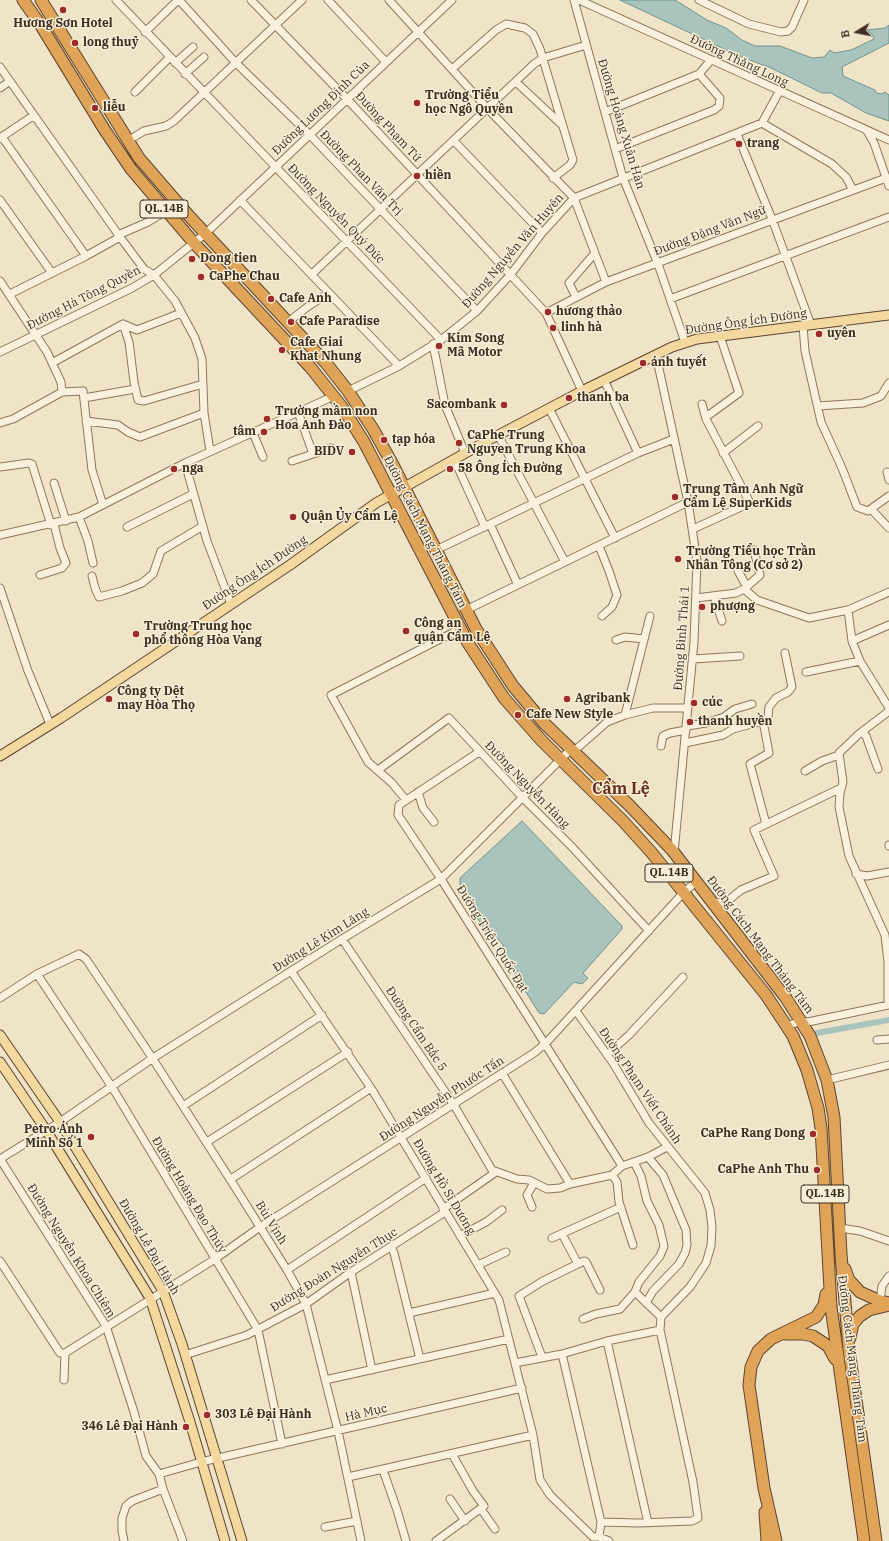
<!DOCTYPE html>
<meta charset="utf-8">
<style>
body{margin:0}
#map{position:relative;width:889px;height:1541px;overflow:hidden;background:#f0e4c8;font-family:"IBM Plex Serif",serif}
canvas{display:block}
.north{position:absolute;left:837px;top:12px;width:40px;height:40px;-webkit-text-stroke:3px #f7eed8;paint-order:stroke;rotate:260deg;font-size:11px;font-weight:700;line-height:16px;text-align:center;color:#3d2e20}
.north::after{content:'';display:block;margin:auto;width:14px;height:18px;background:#3d2e20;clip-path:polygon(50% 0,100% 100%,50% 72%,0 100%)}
</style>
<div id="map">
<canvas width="889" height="1541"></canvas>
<div class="north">B</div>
</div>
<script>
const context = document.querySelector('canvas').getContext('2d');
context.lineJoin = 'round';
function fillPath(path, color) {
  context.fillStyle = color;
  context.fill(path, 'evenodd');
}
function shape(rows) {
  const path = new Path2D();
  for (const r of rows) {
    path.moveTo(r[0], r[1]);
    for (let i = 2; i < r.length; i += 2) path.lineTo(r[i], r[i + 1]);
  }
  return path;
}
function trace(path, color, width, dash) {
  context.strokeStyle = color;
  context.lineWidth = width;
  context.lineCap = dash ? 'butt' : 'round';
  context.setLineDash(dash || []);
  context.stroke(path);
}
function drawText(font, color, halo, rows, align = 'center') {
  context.font = font + ' "IBM Plex Serif",serif';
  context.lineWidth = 3;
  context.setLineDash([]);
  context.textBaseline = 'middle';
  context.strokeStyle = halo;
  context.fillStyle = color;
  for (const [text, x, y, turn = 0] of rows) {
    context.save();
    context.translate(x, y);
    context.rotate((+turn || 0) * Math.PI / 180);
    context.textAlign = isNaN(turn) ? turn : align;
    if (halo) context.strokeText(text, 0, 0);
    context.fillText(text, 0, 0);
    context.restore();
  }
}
const water = shape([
 [620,0,675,0,707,20,726,28,742,40,755,46,780,46,812,58,824,57,830,50,834,53,851,50,874,39,872,34,867,30,885,28,889,25,889,43,842,67,843,76,875,90,876,93,882,94,885,92,889,95,889,121,866,113,831,93,822,93,771,68,739,56,620,0],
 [522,821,622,926,622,929,583,973,588,978,582,984,574,982,544,1014,539,1013,506,960,503,945,499,940,489,936,460,892,460,878,522,821]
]);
fillPath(water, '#a9c4bc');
trace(water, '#6f938a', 1);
trace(shape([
 [817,1033,889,1020]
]), '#a9c4bc', 6);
const minor = shape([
 [116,0,441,340],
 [179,0,236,63,310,135,477,311],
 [251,0,347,99,546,313,582,391],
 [328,0,386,62],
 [389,0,487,108,574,198,606,282],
 [574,0,623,178,658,264,685,342],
 [579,0,889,140],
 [699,0,749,24,781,32,788,31,792,27,804,0],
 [145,32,178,0],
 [175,63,193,47],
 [0,67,120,237,144,269,154,275,175,301,195,338,202,359,204,413,210,451],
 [452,69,496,30,506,24,525,28,533,34,540,49,573,160,570,165,553,178],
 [185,74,204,57],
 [516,82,562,125],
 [0,88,10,81],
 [135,92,169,58],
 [605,112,699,74,711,60],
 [762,123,832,164,846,177,853,190],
 [867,131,874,143,889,186],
 [737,134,772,219,811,325],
 [2,137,86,256],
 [0,138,33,116],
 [129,140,144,131,166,126,174,121,302,0],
 [454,141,542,233],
 [615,149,714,110,719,106,720,98,699,74],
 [0,200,52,273],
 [240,200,399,366],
 [118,235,148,222,166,211],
 [312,274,534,64,543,58,586,45],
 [0,281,47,352,61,382,62,392],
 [10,294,86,256,120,237],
 [576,297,569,283,595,253],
 [670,299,889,217],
 [546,313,606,282,886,178],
 [288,322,310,305,329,293],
 [123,324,129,342,134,382,138,400,144,401,203,384],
 [803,326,805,351,821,422,842,468,857,507,868,511,889,496],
 [433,344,445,405,465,453],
 [0,352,132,288,154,275,206,233,452,0],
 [656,355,688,502,697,561,694,642,674,853],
 [52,363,123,324,137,330,181,313],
 [604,380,638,453],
 [348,391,399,366,441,340,477,311,511,274,542,233,574,198,762,123,779,92],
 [62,392,83,391,92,470,103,505],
 [84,398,135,389],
 [818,406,863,403,881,396,889,383],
 [549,408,615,538],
 [706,417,739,393,720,336],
 [86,421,118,425,128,432,140,437,204,413],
 [0,423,13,419,62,392],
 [253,433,263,457],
 [498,435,565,562],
 [723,453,758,426],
 [313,454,331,448],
 [454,459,485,527],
 [292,461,313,454,298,412],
 [185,463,207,541,231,604],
 [0,467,29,463,32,464,51,525],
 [887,472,889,480],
 [54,483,66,521],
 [871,509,889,528],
 [79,517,88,541,93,563],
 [490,524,518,585],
 [127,527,193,494],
 [693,529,741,507,749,501,706,419,702,404],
 [0,535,79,517,185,463,334,396],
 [599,546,609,571,617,595,612,607,602,616],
 [436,550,638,453,674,439],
 [738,571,747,587],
 [40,575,62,568,66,563,60,548,54,524],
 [92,576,95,588,99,597,122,591,142,583,153,574,161,551,203,526],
 [0,588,28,671,50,724],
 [744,589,760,575,754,550],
 [714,596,722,621],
 [696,598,736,593,744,589,757,600,809,618,848,610,889,592],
 [466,610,688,502],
 [848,610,852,641,860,661,889,708],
 [616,640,625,637,644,639],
 [852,641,889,625],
 [693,659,740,656],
 [806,672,860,661],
 [625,715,653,708,688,708],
 [763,721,769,753,750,764,766,824],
 [687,726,706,723,724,717,735,709,752,704],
 [862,732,866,736,878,769],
 [685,743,723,735,733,729,766,720,768,717,769,707,776,698,788,692,792,687,785,653],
 [661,746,663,736,670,733,686,730],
 [479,752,399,805,398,815,441,879,622,1166],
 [573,752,607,722,625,715,650,616],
 [378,770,449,718,523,798,573,848,649,931],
 [805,771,822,761,839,755],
 [418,792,423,808,434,822],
 [406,800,392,783,368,762,331,695,460,629],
 [889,845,889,846],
 [856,874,867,876,889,872],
 [711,901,724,904,741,890,774,876,754,830,841,788],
 [342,939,454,1105,492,1170,517,1179,529,1180,547,1189,560,1188,570,1184,612,1175,622,1166,648,1157,667,1147],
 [291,971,371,1088,499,1300,533,1435,540,1480,550,1495,593,1537,599,1537,609,1541],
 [37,974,112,1087,258,1330,282,1444],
 [0,998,37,974,79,954,86,959,149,1053,235,1187,287,1270,306,1304,338,1431,361,1541],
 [888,1005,888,962,885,935,849,856,839,807,840,793,843,782,839,753,859,734,889,711],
 [576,1011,613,1063,649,1123,705,1193,710,1210,712,1227,711,1246,706,1263,690,1287,661,1317,660,1330,693,1482,698,1518,692,1521,638,1523,601,1522],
 [787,1026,801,1021,808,1022,889,1005],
 [877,1040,889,1039],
 [607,1055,629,1035,683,977],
 [502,1073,570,1184],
 [827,1080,889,1065],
 [183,1106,322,1015],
 [207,1142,348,1052],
 [0,1159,60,1122,153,1058,342,939,441,879,570,750],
 [0,1159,106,1326,134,1412,146,1456,159,1474,163,1489,183,1541],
 [634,1162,641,1176,647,1201,659,1225,664,1246,660,1256,639,1282,635,1292],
 [612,1175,617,1182,619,1202,633,1245],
 [231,1179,371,1088],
 [532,1207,527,1195,534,1183],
 [443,1209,496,1172],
 [840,1228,860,1231,889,1241],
 [562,1234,578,1264],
 [460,1236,486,1222,502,1210],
 [552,1238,621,1207],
 [391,1247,394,1253,420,1359],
 [0,1261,60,1353,65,1353,215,1259,260,1227,534,1053,546,1043,684,892,696,882],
 [478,1265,506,1252],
 [287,1270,426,1178],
 [351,1272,372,1370],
 [880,1301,882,1286,889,1276],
 [646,1303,653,1291,679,1264,685,1253,687,1245,686,1230,663,1175,648,1157],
 [409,1313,495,1293],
 [583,1319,596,1314,620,1309,635,1292,661,1317],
 [607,1341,648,1523],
 [562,1354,601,1522,599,1537],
 [185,1355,247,1335,306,1304,351,1272,445,1212],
 [542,1357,519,1296,543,1281,584,1261,586,1262,600,1290],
 [515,1363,562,1354,607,1341,660,1330],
 [64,1380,65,1353],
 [325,1380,509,1339],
 [383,1470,397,1510,406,1541],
 [159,1474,201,1462,522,1388],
 [348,1477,533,1435],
 [450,1499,465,1521],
 [481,1509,495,1529],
 [325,1527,357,1521],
 [124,1541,122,1531,122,1518,126,1506,132,1501,163,1489],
 [436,1541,484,1506,473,1491,452,1454]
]);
const major = shape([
 [0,756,61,718,290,565,376,503,487,441,582,391,672,347,697,339,889,315],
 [0,1035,60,1122,163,1291,182,1344,242,1541],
 [0,1062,46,1130,150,1298,190,1422,225,1541]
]);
const highway = shape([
 [23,0,40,24,104,129,131,169,194,243,311,368,342,407,364,442,468,643,504,698,542,741,623,821,651,852,766,995,793,1036,807,1070,818,1108,821,1128,831,1307,864,1541],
 [41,0,139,158,190,217,326,363,348,391,373,429,393,465,476,629,513,686,544,723,629,805,672,850,786,998,810,1036,827,1080,834,1117,841,1254,849,1350,876,1541],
 [845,1269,849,1280,860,1292,880,1301,889,1303],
 [786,1334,803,1334,813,1336,828,1346,835,1359],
 [850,1338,853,1324,860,1316,869,1310,889,1305],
 [765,1512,767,1541],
 [776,1541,764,1488,749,1385,751,1367,758,1351,771,1339,816,1317,824,1305,826,1294]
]);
trace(minor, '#8d765c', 9);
trace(major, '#5b4430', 11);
trace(highway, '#5b4430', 13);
trace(minor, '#faf1dc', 7);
trace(major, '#f3d9a0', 9);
trace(highway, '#e0a458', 11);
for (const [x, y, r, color] of [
 [63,10,4,"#9e2a2b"],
 [75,43,4,"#9e2a2b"],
 [417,103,4,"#9e2a2b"],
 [95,108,4,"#9e2a2b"],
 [739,144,4,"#9e2a2b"],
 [417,176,4,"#9e2a2b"],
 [192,259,4,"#9e2a2b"],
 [201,277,4,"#9e2a2b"],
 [271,299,4,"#9e2a2b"],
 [548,312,4,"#9e2a2b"],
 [291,322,4,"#9e2a2b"],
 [553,328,4,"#9e2a2b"],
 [819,334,4,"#9e2a2b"],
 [439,346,4,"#9e2a2b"],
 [282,350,4,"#9e2a2b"],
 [643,363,4,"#9e2a2b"],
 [569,398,4,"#9e2a2b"],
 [504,405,4,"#9e2a2b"],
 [267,419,4,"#9e2a2b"],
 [264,432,4,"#9e2a2b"],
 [384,440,4,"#9e2a2b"],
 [459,443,4,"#9e2a2b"],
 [352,452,4,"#9e2a2b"],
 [174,469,4,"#9e2a2b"],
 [450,469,4,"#9e2a2b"],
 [675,497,4,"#9e2a2b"],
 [293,517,4,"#9e2a2b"],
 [678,559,4,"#9e2a2b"],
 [702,607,4,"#9e2a2b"],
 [406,631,4,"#9e2a2b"],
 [136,634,4,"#9e2a2b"],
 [109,699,4,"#9e2a2b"],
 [567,699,4,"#9e2a2b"],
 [694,703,4,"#9e2a2b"],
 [518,715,4,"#9e2a2b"],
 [690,722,4,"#9e2a2b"],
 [813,1134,4,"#9e2a2b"],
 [91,1137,4,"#9e2a2b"],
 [817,1170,4,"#9e2a2b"],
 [207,1415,4,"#9e2a2b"],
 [186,1427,4,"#9e2a2b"]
]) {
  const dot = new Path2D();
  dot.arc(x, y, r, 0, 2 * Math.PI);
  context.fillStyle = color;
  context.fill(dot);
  trace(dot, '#f7eed8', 1.5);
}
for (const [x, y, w] of [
 [164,209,48],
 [669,873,48],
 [825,1194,48]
]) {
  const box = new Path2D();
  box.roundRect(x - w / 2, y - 9, w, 18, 3);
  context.fillStyle = '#f7eed8';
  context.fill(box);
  trace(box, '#3d2e20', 1);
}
drawText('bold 11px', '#3d2e20', null, [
 ["QL.14B",164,209],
 ["QL.14B",669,873],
 ["QL.14B",825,1194]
]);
drawText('bold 12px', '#3d2e20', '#f7eed8', [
 ["Hương Sơn Hotel",63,24,"center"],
 ["long thuỷ",83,43],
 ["Trường Tiểu",425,96],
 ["học Ngô Quyền",425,110],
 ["liễu",103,108],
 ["trang",747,144],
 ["hiền",425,176],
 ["Dong tien",200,259],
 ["CaPhe Chau",209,277],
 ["Cafe Anh",279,299],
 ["hương thảo",556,312],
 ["Cafe Paradise",299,322],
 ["linh hà",561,328],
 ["uyên",827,334],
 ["Kim Song",447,339],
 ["Mã Motor",447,353],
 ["Cafe Giai",290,343],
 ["Khat Nhung",290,357],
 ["ánh tuyết",651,363],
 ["thanh ba",577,398],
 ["Sacombank",496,405,"right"],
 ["Trường mầm non",275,412],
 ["Hoa Anh Đào",275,426],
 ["tâm",256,432,"right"],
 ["CaPhe Trung",467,436],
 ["Nguyen Trung Khoa",467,450],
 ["tạp hóa",392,440],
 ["BIDV",344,452,"right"],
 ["nga",182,469],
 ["58 Ông Ích Đường",458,469],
 ["Trung Tâm Anh Ngữ",683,490],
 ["Cẩm Lệ SuperKids",683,504],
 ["Quận Ủy Cẩm Lệ",301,517],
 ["Trường Tiểu học Trần",686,552],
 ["Nhân Tông (Cơ sở 2)",686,566],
 ["phượng",710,607],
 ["Công an",414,624],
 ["quận Cẩm Lệ",414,638],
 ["Trường Trung học",144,627],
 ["phổ thông Hòa Vang",144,641],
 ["Công ty Dệt",117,692],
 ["may Hòa Thọ",117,706],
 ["Agribank",575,699],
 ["cúc",702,703],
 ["Cafe New Style",526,715],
 ["thanh huyền",698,722],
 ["Petro Ánh",83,1130,"right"],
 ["Minh Số 1",83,1144,"right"],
 ["CaPhe Rang Dong",805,1134,"right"],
 ["CaPhe Anh Thu",809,1170,"right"],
 ["303 Lê Đại Hành",215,1415],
 ["346 Lê Đại Hành",178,1427,"right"]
], 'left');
drawText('12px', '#3d2e20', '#f7eed8', [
 ["Đường Thăng Long",739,61,25],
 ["Đường Lương Định Của",321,108,-44],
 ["Đường Hoàng Xuân Hãn",621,124,73],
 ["Đường Phạm Tứ",388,127,47],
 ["Đường Phan Văn Trị",361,173,46],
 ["Đường Nguyễn Quý Đức",336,214,46],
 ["Đường Đặng Văn Ngữ",710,231,-21],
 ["Đường Nguyễn Văn Huyên",513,251,-49],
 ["Đường Hà Tông Quyền",84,298,-27],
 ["Đường Ông Ích Đường",746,322,-8],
 ["Đường Cách Mạng Tháng Tám",425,532,63],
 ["Đường Ông Ích Đường",255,573,-34],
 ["Đường Bình Thái 1",682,638,-86],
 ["Đường Nguyễn Hàng",527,785,46],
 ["Đường Triệu Quốc Đạt",492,939,58],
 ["Đường Lê Kim Lăng",321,940,-32],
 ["Đường Cách Mạng Tháng Tám",760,945,53],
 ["Đường Cẩm Bắc 5",416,1029,56],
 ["Đường Phạm Viết Chánh",640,1086,56],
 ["Đường Nguyễn Phước Tấn",442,1099,-33],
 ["Đường Hồ Sĩ Dương",444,1187,59],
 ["Đường Hoàng Đạo Thúy",189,1195,59],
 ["Bùi Vịnh",271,1223,58],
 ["Đường Lê Đại Hành",149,1247,60],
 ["Đường Nguyễn Khoa Chiêm",71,1251,58],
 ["Đường Đoàn Nguyễn Thục",334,1270,-32],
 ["Đường Cách Mạng Tháng Tám",852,1359,83],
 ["Hà Mục",366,1413,-13]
]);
drawText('bold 16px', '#6b2e1e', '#f7eed8', [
 ["Cẩm Lệ",621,789]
]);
</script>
